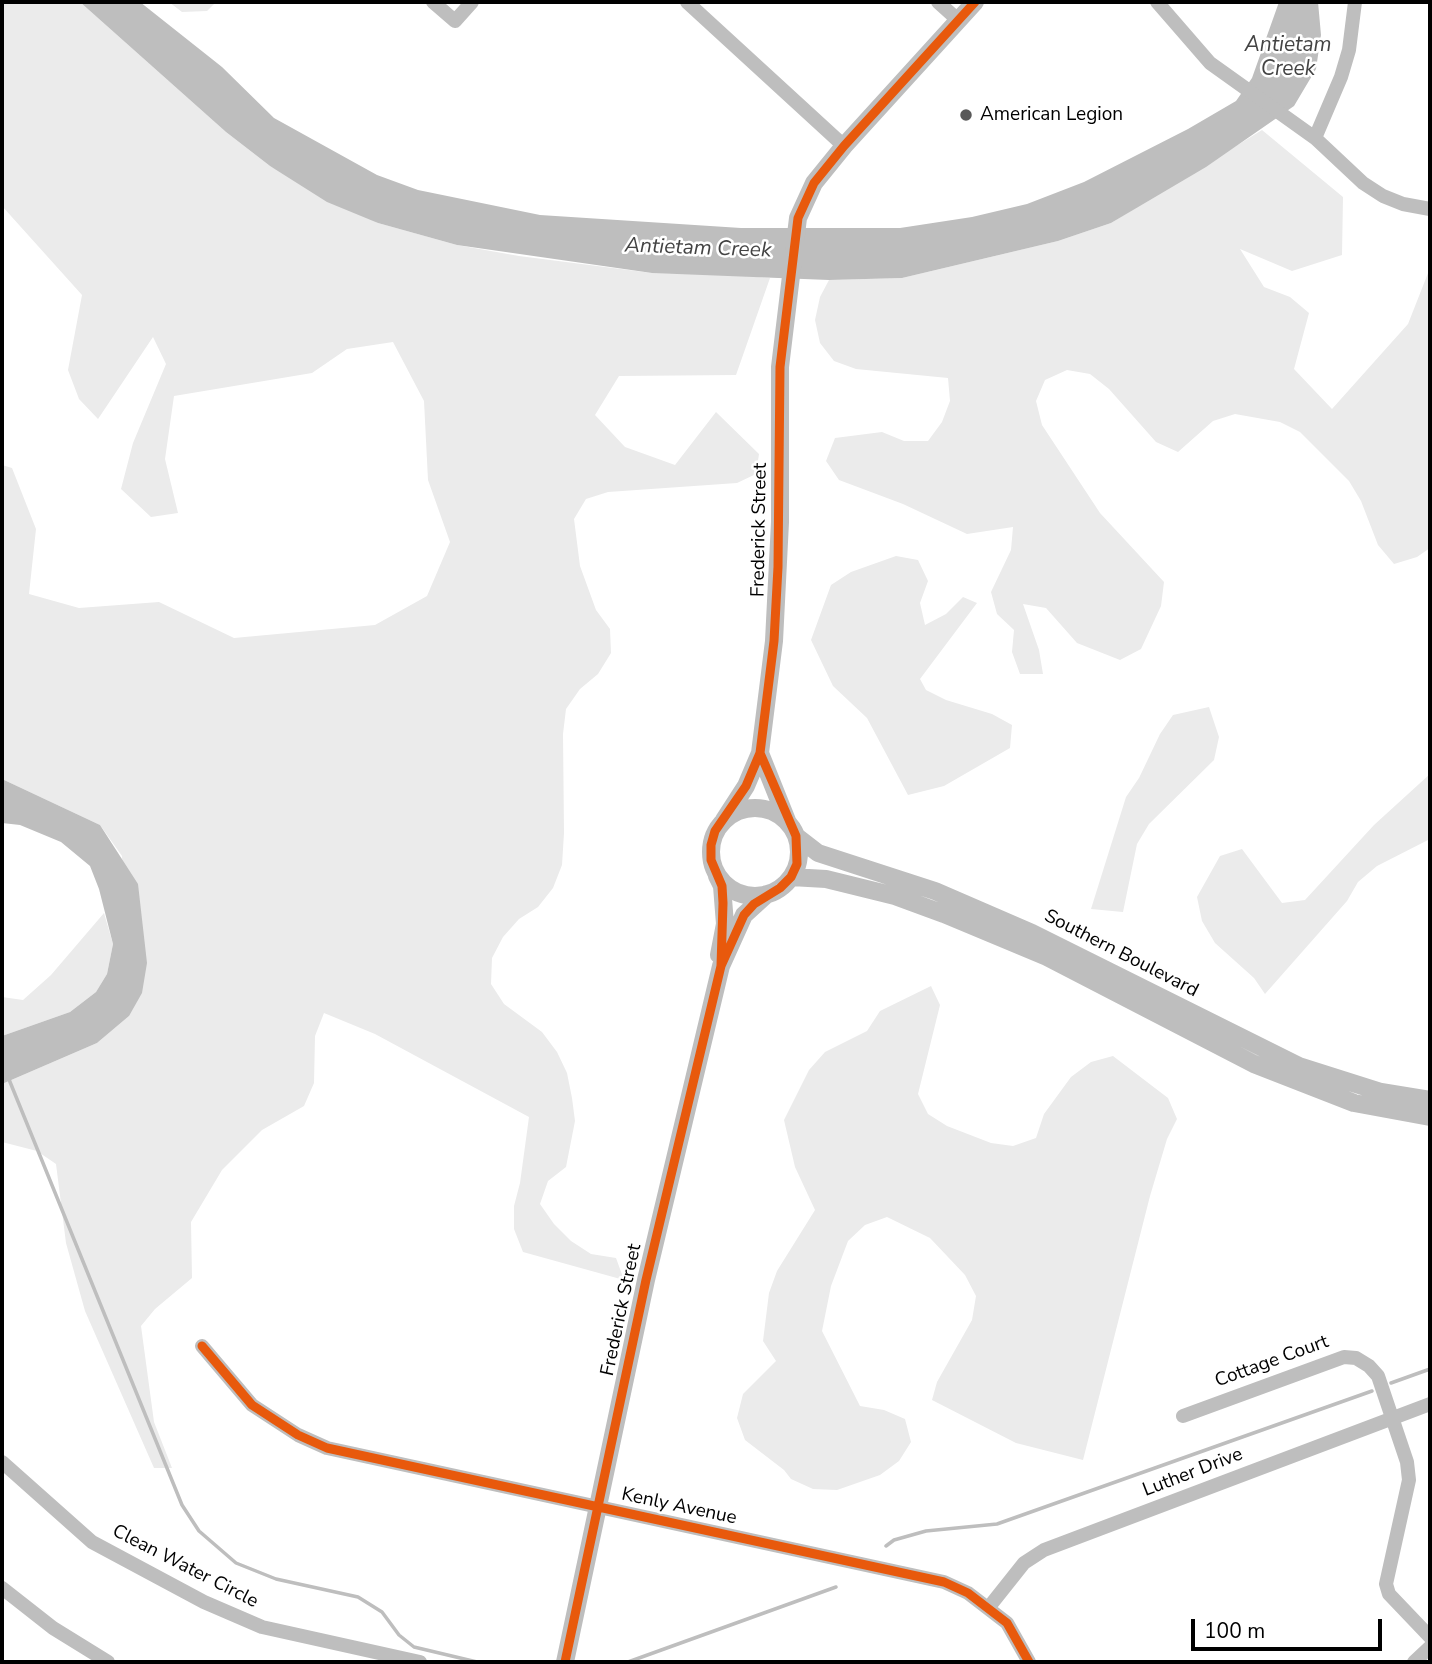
<!DOCTYPE html>
<style>
body{margin:0}
#map{position:relative;width:1432px;height:1664px;overflow:hidden;background:#fff;font-family:"Nunito Sans",sans-serif}
canvas{display:block}
.frame{position:absolute;inset:0;border:4px solid #000;pointer-events:none}
.scale{position:absolute;left:1191px;top:1619px;width:191px;height:32px;box-sizing:border-box;border:4px solid #000;border-top:0;padding-left:9px;font-size:21px;line-height:24px;white-space:nowrap;color:#000;-webkit-text-stroke:5px #fff;paint-order:stroke}
</style>
<div id="map">
<canvas width="1432" height="1664"></canvas>
<div class="frame"></div>
<div class="scale">100 m</div>
</div>
<script>
const context = document.querySelector('canvas').getContext('2d');
context.lineJoin = 'round';
function fillPath(path, color) {
  context.fillStyle = color;
  context.fill(path, 'evenodd');
}
function shape(rows) {
  const path = new Path2D();
  for (const r of rows) {
    if (r.length === 3) {
      path.moveTo(r[0] + r[2], r[1]);
      path.arc(r[0], r[1], r[2], 0, 2 * Math.PI);
      continue;
    }
    path.moveTo(r[0], r[1]);
    for (let i = 2; i < r.length; i += 2) path.lineTo(r[i], r[i + 1]);
  }
  return path;
}
function trace(path, color, width, dash) {
  context.strokeStyle = color;
  context.lineWidth = width;
  context.lineCap = dash ? 'butt' : 'round';
  context.setLineDash(dash || []);
  context.stroke(path);
}
function drawText(font, color, halo, rows, align = 'center') {
  context.font = font + ' "Nunito Sans",sans-serif';
  context.lineWidth = 5;
  context.setLineDash([]);
  context.textBaseline = 'middle';
  context.strokeStyle = halo;
  context.fillStyle = color;
  for (const [text, x, y, turn = 0] of rows) {
    context.save();
    context.translate(x, y);
    context.rotate((+turn || 0) * Math.PI / 180);
    context.textAlign = isNaN(turn) ? turn : align;
    if (halo) context.strokeText(text, 0, 0);
    context.fillText(text, 0, 0);
    context.restore();
  }
}
fillPath(shape([
 [2,2,80,2,226,132,270,166,378,223,457,245,519,256,652,273,721,274,770,278,736,375,619,376,595,415,625,447,675,465,716,412,759,454,756,474,737,483,608,492,586,499,574,519,580,566,596,610,610,629,611,653,598,674,580,689,566,709,563,734,564,833,562,865,553,888,538,907,519,919,503,937,492,958,491,984,504,1004,542,1032,557,1052,567,1073,572,1098,575,1121,566,1167,548,1181,540,1204,554,1224,571,1241,591,1254,616,1258,624,1280,523,1252,514,1229,514,1206,520,1183,529,1117,375,1034,324,1013,315,1036,314,1083,304,1106,262,1130,222,1170,191,1222,192,1278,155,1309,141,1326,154,1422,172,1468,154,1468,85,1311,66,1243,56,1164,37,1151,2,1142,2,1084,97,1043,129,1016,122,856,100,825,2,779,2,465,12,468,36,529,29,594,79,608,159,602,234,638,375,625,427,596,450,542,428,480,424,401,393,342,347,349,312,373,174,396,165,459,178,513,151,517,121,489,133,443,166,364,153,337,98,419,79,399,68,370,82,295,2,206],
 [169,2,216,2,207,11,182,12],
 [1262,130,1343,197,1342,255,1292,271,1240,249,1264,287,1290,297,1309,313,1294,369,1332,409,1408,324,1430,268,1430,548,1417,557,1394,564,1378,545,1361,501,1349,481,1300,432,1280,422,1235,414,1213,421,1178,452,1156,442,1109,389,1090,374,1067,370,1045,380,1036,401,1042,425,1100,513,1164,582,1161,606,1141,649,1120,660,1077,643,1046,608,1023,604,1039,650,1043,674,1020,674,1012,652,1014,630,997,614,991,592,1011,550,1013,527,967,534,903,504,839,480,826,461,835,438,882,432,904,441,928,441,942,422,950,401,948,378,856,369,834,361,820,343,815,320,820,297,829,280,902,278,1058,241,1111,223],
 [896,556,918,560,928,581,920,603,925,625,946,614,963,597,977,603,920,679,926,690,946,700,992,714,1012,725,1010,748,944,786,908,795,867,718,833,686,811,640,831,585,851,572],
 [1209,707,1219,737,1214,760,1149,824,1137,844,1123,912,1091,909,1126,797,1139,778,1160,734,1173,715],
 [1430,774,1430,839,1377,866,1358,882,1347,901,1265,994,1254,978,1215,943,1202,921,1197,897,1220,856,1242,849,1282,903,1305,900,1374,825],
 [104,913,113,944,107,974,96,992,70,1012,2,1036,2,997,23,1000,51,975],
 [931,986,940,1005,918,1094,928,1114,947,1126,991,1143,1013,1146,1036,1138,1044,1114,1071,1077,1091,1062,1113,1056,1168,1098,1177,1119,1167,1139,1150,1196,1083,1460,1016,1443,932,1400,937,1382,972,1320,976,1296,965,1275,930,1238,887,1217,865,1225,848,1241,831,1286,822,1331,860,1406,884,1410,905,1419,911,1442,899,1461,880,1475,837,1490,813,1489,791,1479,784,1470,745,1440,737,1418,743,1394,776,1361,763,1341,769,1293,777,1271,815,1210,795,1167,784,1120,809,1070,825,1052,867,1031,880,1011]
]), '#ebebeb');
fillPath(shape([
 [80,2,140,2,222,67,274,118,377,175,418,190,540,215,741,228,900,228,972,217,1027,204,1084,182,1188,129,1236,101,1252,78,1279,2,1318,2,1321,35,1316,69,1294,106,1206,167,1111,223,1058,241,902,278,829,280,652,273,457,245,378,223,327,202,270,166,226,132],
 [2,779,100,825,138,884,147,963,142,993,129,1016,97,1043,2,1084,2,1036,70,1012,96,992,107,974,113,944,99,889,90,866,61,842,20,825,2,823]
]), '#bebebe');
trace(shape([
 [8,1077,182,1505,199,1531,236,1563,276,1579,358,1597,382,1612,399,1635,414,1647,477,1662],
 [1391,1383,1430,1369],
 [886,1546,894,1540,926,1531,997,1524,1372,1391],
 [628,1662,836,1587]
]), '#bebebe', 3.5);
trace(shape([
 [433,2,455,21,472,2],
 [687,2,844,146],
 [938,2,958,20],
 [1157,2,1210,63,1315,138,1363,183,1383,196,1403,204,1430,209],
 [1315,138,1341,77,1349,50,1355,2],
 [202,1346,252,1405,298,1435,327,1448,944,1582,968,1593,1007,1623,1029,1662],
 [1183,1416,1344,1357,1356,1358,1369,1366,1378,1376,1407,1462,1409,1480,1386,1584,1389,1594,1430,1637],
 [2,1462,92,1542,204,1602,262,1627,420,1662],
 [2,1588,53,1628,108,1662],
 [989,1607,1024,1563,1044,1550,1430,1404],
 [1414,1662,1430,1647]
]), '#bebebe', 14);
trace(shape([
 [760,753,788,823],
 [755,852,44],
 [724,820,746,786,760,753,774,641,780,522,780,367,798,218,814,183,844,146,975,2],
 [796,836,818,853,935,891,1032,933,1299,1066,1381,1092,1430,1100],
 [717,876,722,886,725,924,719,955],
 [791,877,826,879,895,896,944,914,1047,957,1254,1064,1354,1103,1430,1117],
 [565,1662,646,1280,721,966,744,915,767,894]
]), '#bebebe', 18);
trace(shape([
 [721,966,723,903,722,886,711,860,711,845,715,831,746,786,760,753,774,641,778,567,780,367,798,218,814,183,844,146,975,2],
 [202,1346,252,1405,298,1435,327,1448,944,1582,968,1593,1007,1623,1029,1662],
 [565,1662,646,1280,721,966,744,915,754,904,780,888,791,877,797,864,796,836,760,753]
]), '#e8590c', 9);
for (const [x, y, r, color] of [
 [966,115,7,"#595959"]
]) {
  const dot = new Path2D();
  dot.arc(x, y, r, 0, 2 * Math.PI);
  context.fillStyle = color;
  context.fill(dot);
  trace(dot, '#fff', 2.5);
}
drawText('19px', '#000', '#fff', [
 ["American Legion",980,115]
], 'left');
drawText('19px', '#000', '#fff', [
 ["Frederick Street",760,530,-89],
 ["Southern Boulevard",1121,954,27],
 ["Frederick Street",622,1310,-78],
 ["Cottage Court",1272,1362,-20],
 ["Luther Drive",1193,1473,-21],
 ["Kenly Avenue",679,1507,12],
 ["Clean Water Circle",185,1567,27]
]);
drawText('italic 21px', '#434343', '#fff', [
 ["Antietam",1288,46],
 ["Creek",1288,70],
 ["Antietam Creek",698,249,2]
]);
</script>
